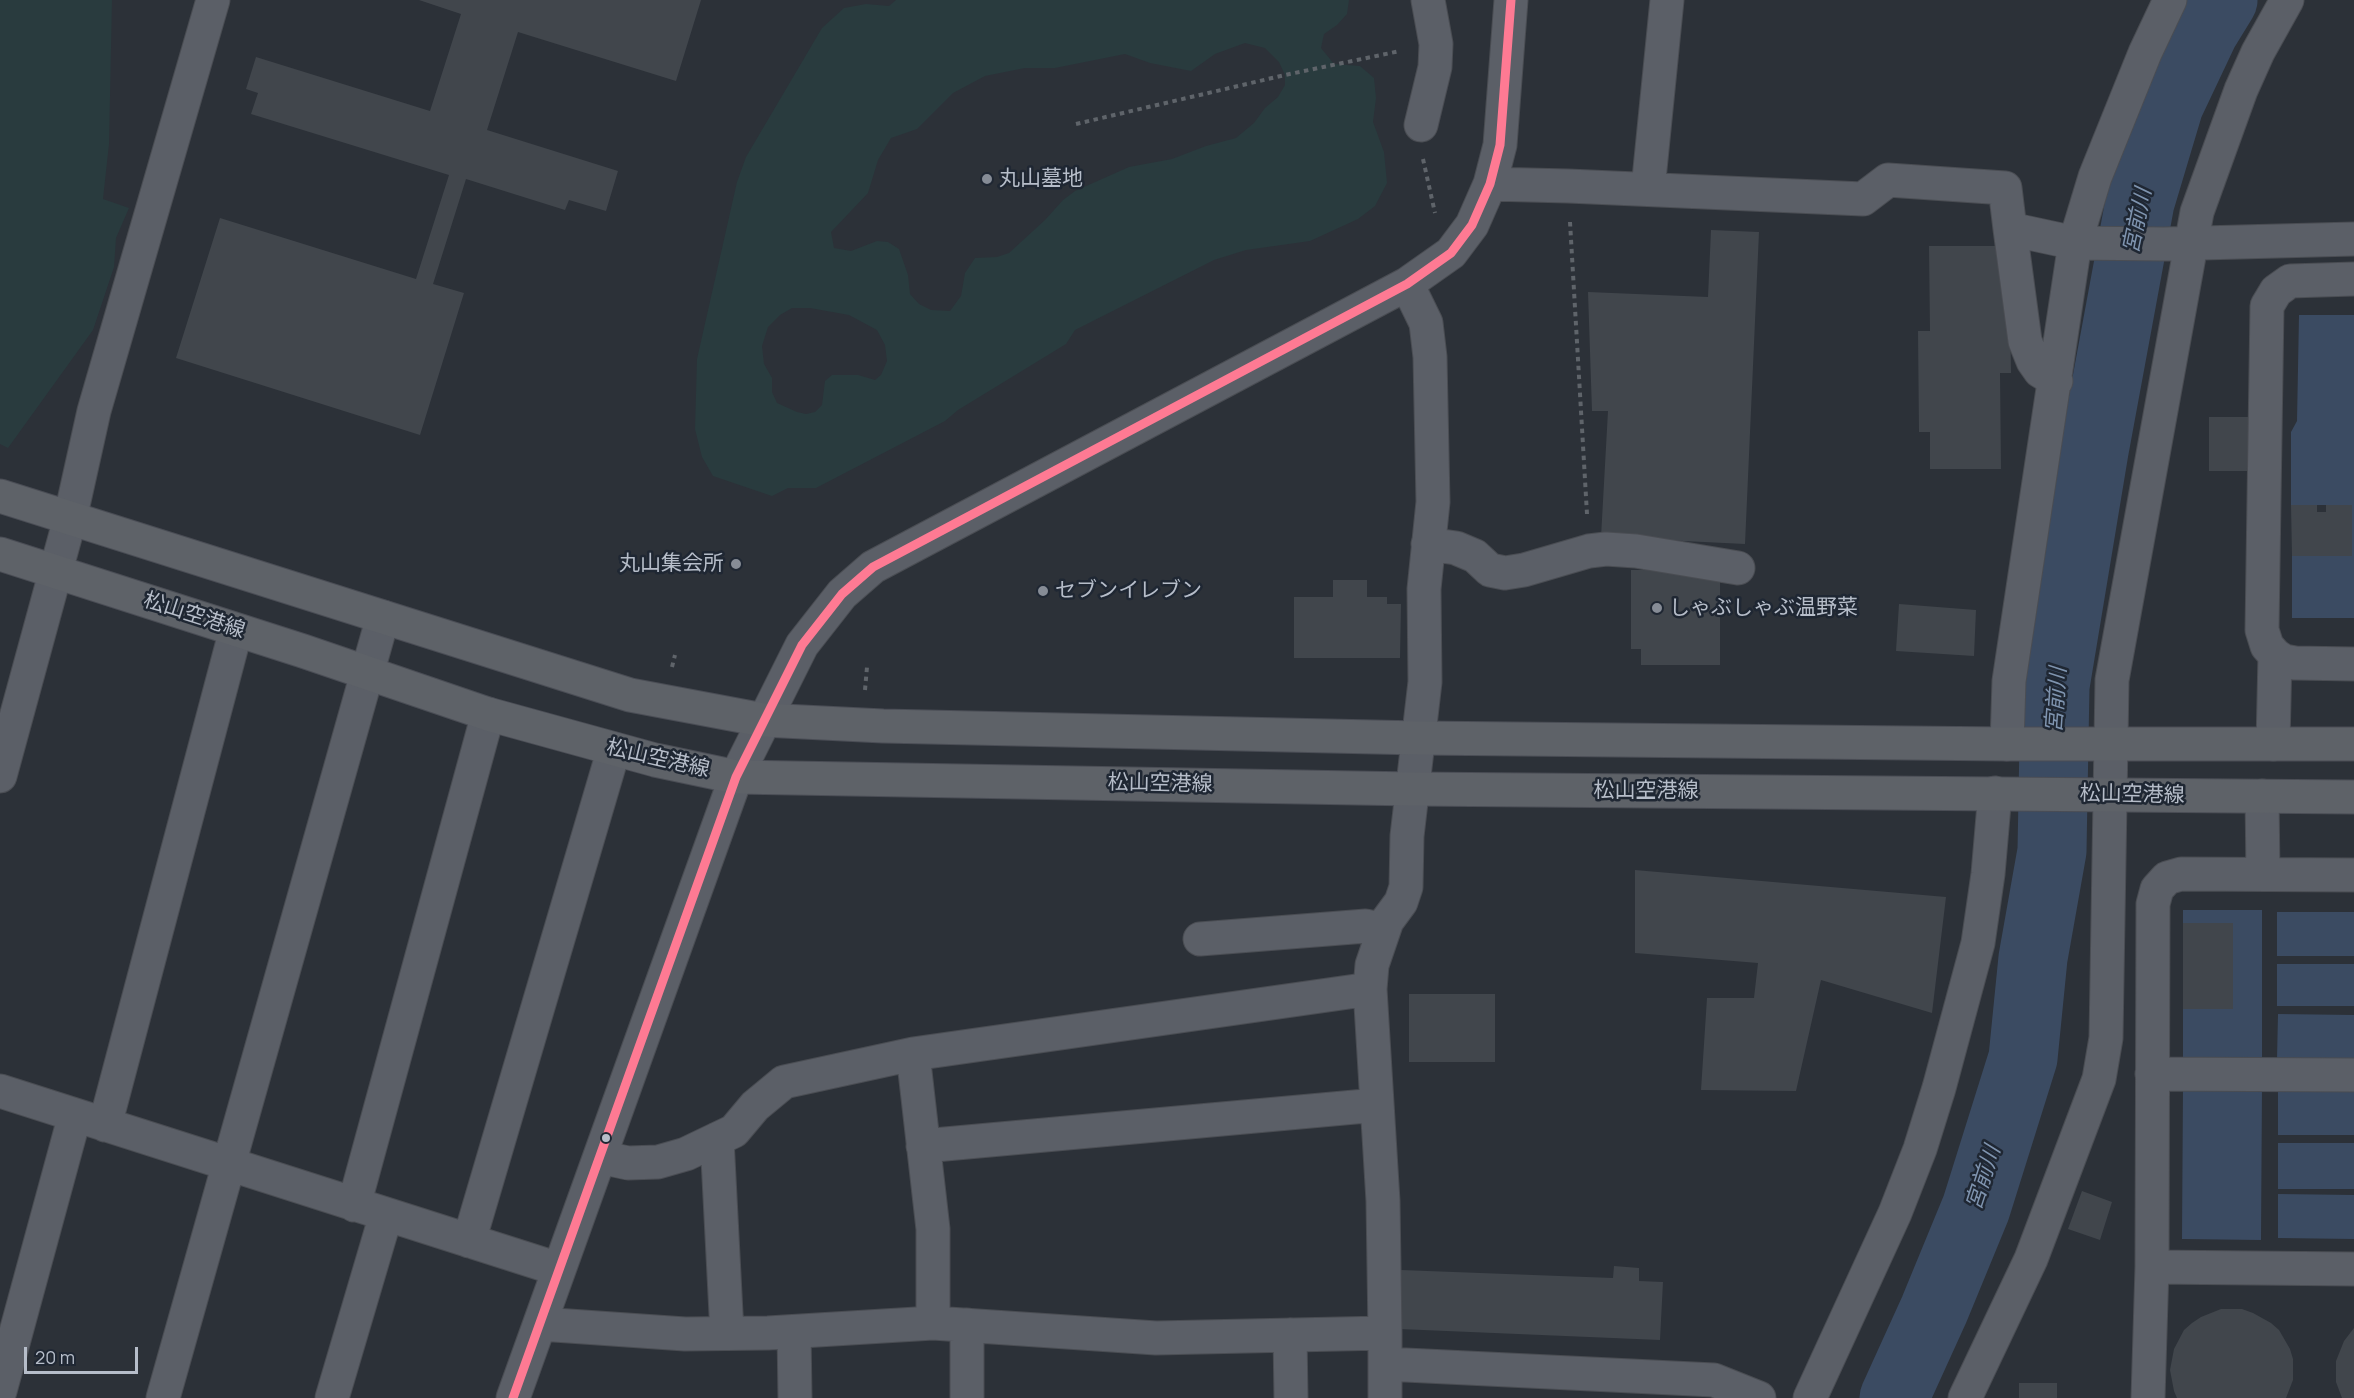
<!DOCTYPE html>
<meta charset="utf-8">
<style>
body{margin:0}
#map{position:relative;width:2354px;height:1398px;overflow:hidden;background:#2c3138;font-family:Manrope,sans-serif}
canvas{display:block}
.scale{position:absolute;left:24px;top:1347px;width:114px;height:27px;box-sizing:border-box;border:3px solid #b6bdc9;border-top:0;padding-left:8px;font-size:18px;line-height:21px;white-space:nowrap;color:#b6bdc9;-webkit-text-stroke:4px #1f2733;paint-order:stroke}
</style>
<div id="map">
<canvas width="2354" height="1398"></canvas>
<div class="scale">20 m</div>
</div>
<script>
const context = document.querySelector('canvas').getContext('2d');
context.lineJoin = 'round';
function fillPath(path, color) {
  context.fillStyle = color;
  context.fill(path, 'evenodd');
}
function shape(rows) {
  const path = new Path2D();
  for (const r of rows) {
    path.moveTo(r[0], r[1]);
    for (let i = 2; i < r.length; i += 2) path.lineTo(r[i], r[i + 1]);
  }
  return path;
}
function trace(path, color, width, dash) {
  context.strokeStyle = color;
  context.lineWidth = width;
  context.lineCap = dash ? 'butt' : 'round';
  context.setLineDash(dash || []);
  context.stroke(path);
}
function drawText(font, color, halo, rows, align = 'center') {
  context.font = font + ' Manrope,"Noto Sans JP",sans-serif';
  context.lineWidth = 5;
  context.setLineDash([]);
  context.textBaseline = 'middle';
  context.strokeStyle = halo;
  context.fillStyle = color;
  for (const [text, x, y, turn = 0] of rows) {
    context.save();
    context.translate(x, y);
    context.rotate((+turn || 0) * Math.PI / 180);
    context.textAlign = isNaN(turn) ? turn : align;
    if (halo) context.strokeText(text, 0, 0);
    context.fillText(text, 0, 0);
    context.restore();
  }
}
fillPath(shape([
 [0,0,112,0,109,144,103,199,129,208,116,238,114,267,93,330,8,448,0,444],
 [896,0,1349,0,1347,14,1337,25,1324,34,1321,48,1334,64,1360,66,1374,78,1376,98,1373,122,1384,152,1387,183,1375,206,1358,219,1310,241,1246,250,1214,260,1075,330,1066,344,958,410,945,421,816,488,788,488,772,496,713,476,702,457,695,429,697,359,737,182,746,157,822,28,844,8,866,4,889,6],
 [1245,43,1265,48,1279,62,1285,75,1285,85,1278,97,1265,108,1254,123,1236,138,1206,146,1172,159,1129,167,1075,191,1063,200,1045,220,1009,253,997,257,975,258,965,273,961,296,950,311,931,310,919,304,910,294,908,275,899,249,888,242,877,241,851,251,834,248,831,232,868,193,878,160,891,138,917,129,953,93,985,76,1025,68,1055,68,1125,54,1150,63,1191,71,1215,54],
 [792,308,810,308,849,315,877,330,885,345,887,361,881,375,875,380,858,375,832,375,825,381,822,405,815,412,806,414,797,412,777,403,772,392,772,378,764,364,762,346,768,327,780,315]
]), '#293b3e');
fillPath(shape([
 [2299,315,2354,315,2354,618,2292,618,2292,556,2351,556,2351,505,2291,505,2291,432,2297,421],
 [2183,910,2262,910,2262,1063,2183,1063,2183,1009,2233,1008,2233,924,2183,923],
 [2277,912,2354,912,2354,956,2277,956],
 [2277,964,2354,964,2354,1006,2277,1006],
 [2278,1014,2354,1015,2354,1060,2277,1059],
 [2183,1086,2262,1086,2261,1240,2182,1239],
 [2278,1090,2354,1090,2354,1135,2278,1135],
 [2278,1143,2354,1143,2354,1189,2278,1189],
 [2278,1194,2354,1195,2354,1239,2278,1238]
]), '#3b4b62');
trace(shape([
 [1894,1398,1934,1310,1976,1208,2023,1058,2033,958,2052,851,2055,686,2094,451,2140,202,2169,105,2204,31,2223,0]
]), '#3b4b62', 69);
fillPath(shape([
 [419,0,701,0,676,81,518,32,487,130,618,171,606,211,569,200,565,210,466,179,433,284,464,293,420,435,176,358,220,218,416,279,449,175,251,114,258,93,246,89,256,57,430,111,461,14],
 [1711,230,1759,232,1745,544,1601,537,1608,411,1592,411,1588,292,1708,297],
 [1929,246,2009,246,2011,373,2000,373,2001,469,1930,469,1930,432,1919,432,1918,331,1930,331],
 [2209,417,2250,417,2250,471,2209,471],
 [2291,505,2317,505,2317,512,2326,512,2326,505,2352,505,2352,556,2292,556],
 [1631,570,1720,570,1720,665,1641,665,1641,649,1631,649],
 [1333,580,1367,580,1367,597,1387,597,1387,604,1401,604,1400,658,1294,658,1294,597,1333,597],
 [1899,604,1976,610,1974,656,1896,651],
 [1635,870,1946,897,1932,1013,1821,980,1796,1091,1701,1090,1707,998,1754,998,1758,963,1635,953],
 [2183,923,2233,923,2233,1009,2183,1009],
 [1409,994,1495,994,1495,1062,1409,1062],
 [2082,1191,2112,1202,2100,1240,2068,1229],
 [1614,1266,1639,1268,1639,1281,1663,1282,1660,1340,1399,1329,1401,1270,1613,1278],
 [2221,1309,2242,1309,2253,1313,2271,1323,2279,1330,2290,1349,2293,1359,2293,1380,2286,1398,2177,1398,2174,1391,2170,1370,2174,1349,2184,1330,2192,1323,2201,1317],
 [2354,1328,2354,1398,2342,1398,2336,1382,2336,1361,2344,1341],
 [2019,1383,2057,1383,2057,1398,2019,1398]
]), '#41464c');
const minor = shape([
 [1421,125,1435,67,1436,44,1428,0],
 [1490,184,1568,186,1863,199,1888,180,2005,188,2010,229,2075,243,2164,244,2354,239],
 [1648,189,1667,0],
 [2010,229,2025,341,2033,361,2040,371,2056,381],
 [2354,279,2290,281,2276,291,2267,306,2262,630,2267,646,2275,655,2284,661,2295,663,2354,664],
 [1428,544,1456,548,1475,556,1490,570,1505,573,1524,570,1589,551,1606,549,1636,551,1738,568],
 [2007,744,2009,681,2075,243,2095,177,2145,53,2170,0],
 [2273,744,2275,655],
 [0,776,70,519,94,411,213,0],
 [2262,796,2263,874],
 [2354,875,2181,874,2167,878,2157,889,2153,904,2152,1267,2354,1269],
 [1200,939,1366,926,1384,930],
 [2152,1074,2354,1075],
 [0,1091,558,1269],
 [105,1125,236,630],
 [717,1139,727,1333],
 [923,1146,1377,1105],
 [600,1157,628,1163,658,1162,686,1154,734,1131,755,1106,784,1082,913,1054],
 [354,1205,488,714],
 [469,1241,614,749],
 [933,1323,933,1229,913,1054,1370,989],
 [540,1324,685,1334,768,1333,933,1323,1156,1338,1385,1333,1385,1364,1714,1380,1759,1398],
 [794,1332,795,1398],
 [1385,1333,1383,1201,1370,989,1372,965,1387,921,1401,902,1406,887,1407,836,1425,682,1424,589,1433,502,1430,357,1426,323,1407,284],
 [1290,1335,1291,1398],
 [0,1391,75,1115],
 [163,1398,383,617],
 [332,1398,386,1215],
 [513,1398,736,777,802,645,842,594,873,567,1407,284,1451,253,1472,225,1490,184,1500,145,1511,0],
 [967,1398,967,1325],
 [1385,1398,1385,1364],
 [1810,1398,1895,1213,1920,1149,1939,1088,1978,943,1988,874,1995,793],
 [1965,1398,2031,1259,2099,1079,2106,1038,2112,680,2197,212,2241,90,2258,52,2287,0],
 [2148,1398,2152,1267]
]);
const major = shape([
 [0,496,630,695,763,720,883,726,1419,738,2007,744,2354,744],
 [0,554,303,651,488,714,655,760,736,777,1413,789,2354,797]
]);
trace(minor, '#4a4d53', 35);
trace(major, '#4a4d55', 35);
trace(shape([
 [1076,124,1285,75,1400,51],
 [1423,159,1435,213],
 [1570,222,1587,514],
 [672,667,675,655],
 [865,690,867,667]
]), '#5f646a', 4, [4.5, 4.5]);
trace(minor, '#5b5f67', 33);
trace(major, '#5e6268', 33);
trace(shape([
 [513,1398,736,777,802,645,842,594,873,567,1407,284,1451,253,1472,225,1490,184,1500,145,1511,0]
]), '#fe7a93', 9);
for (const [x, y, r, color] of [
 [987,179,6,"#868c96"],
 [736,564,6,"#868c96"],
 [1043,591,6,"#868c96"],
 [1657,608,6,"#868c96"],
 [606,1138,5,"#b6bdc9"]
]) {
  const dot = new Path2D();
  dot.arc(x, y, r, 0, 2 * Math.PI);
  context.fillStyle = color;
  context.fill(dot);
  trace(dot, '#1f2733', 2);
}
drawText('21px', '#b6bdc9', '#1f2733', [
 ["丸山墓地",999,179],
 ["丸山集会所",724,564,"right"],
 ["セブンイレブン",1055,591],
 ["しゃぶしゃぶ温野菜",1669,608]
], 'left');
drawText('21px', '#b6bdc9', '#1f2733', [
 ["松山空港線",194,616,18],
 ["松山空港線",658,759,13],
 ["松山空港線",1160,784,1],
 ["松山空港線",1646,791],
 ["松山空港線",2132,795,1]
]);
drawText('italic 22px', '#7f94af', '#1f2733', [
 ["宮前川",2138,221,-78],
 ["宮前川",2057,700,-86],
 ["宮前川",1984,1178,-72]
]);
</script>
